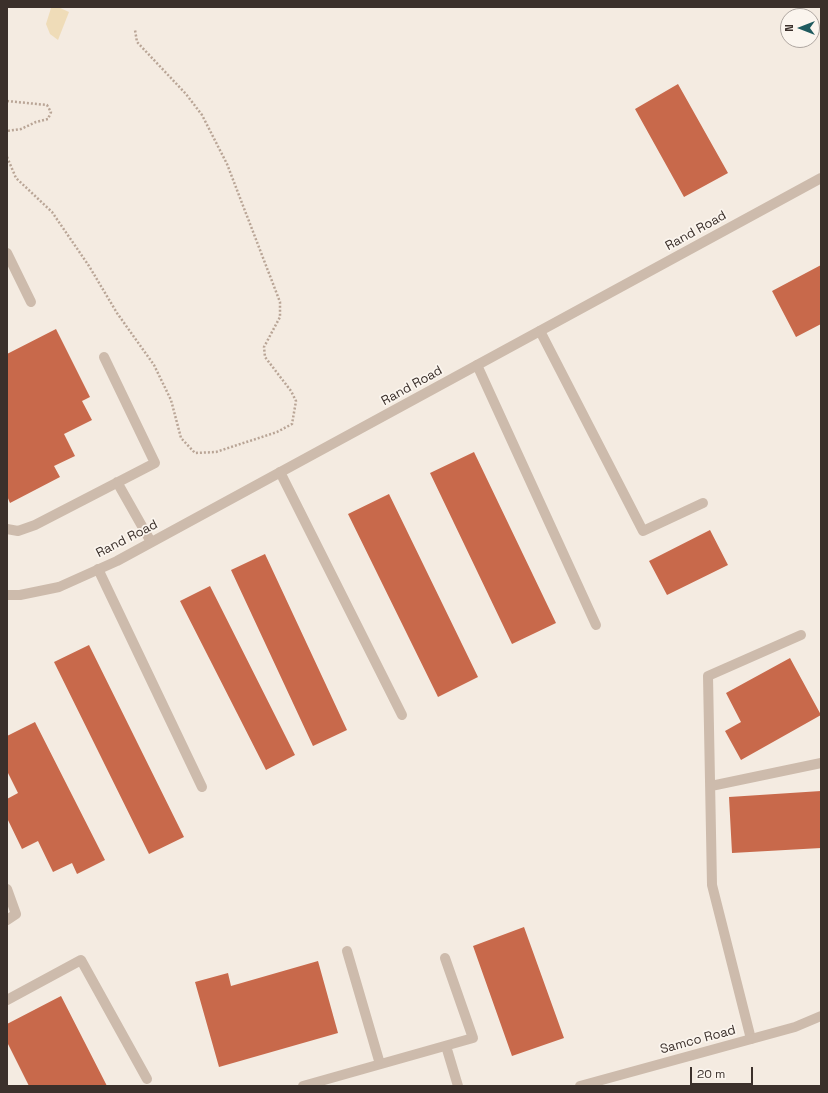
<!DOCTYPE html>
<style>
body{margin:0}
#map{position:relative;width:828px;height:1093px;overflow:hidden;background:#f4ebe1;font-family:"Space Grotesk",sans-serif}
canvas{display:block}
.frame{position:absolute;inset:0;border:8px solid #3b302b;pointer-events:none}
.north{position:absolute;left:780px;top:8px;width:40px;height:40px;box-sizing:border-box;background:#fbf5ee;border:1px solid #aea6a0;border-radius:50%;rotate:270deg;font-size:11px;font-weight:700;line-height:16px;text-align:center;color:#3b302b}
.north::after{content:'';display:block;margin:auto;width:14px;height:18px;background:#1f5a5e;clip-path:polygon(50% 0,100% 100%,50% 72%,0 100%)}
.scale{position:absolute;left:690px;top:1067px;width:63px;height:18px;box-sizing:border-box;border:2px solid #3b302b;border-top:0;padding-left:5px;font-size:12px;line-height:14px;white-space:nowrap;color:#3b302b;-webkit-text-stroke:3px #fbf5ee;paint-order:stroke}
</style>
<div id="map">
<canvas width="828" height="1093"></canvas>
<div class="frame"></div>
<div class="north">N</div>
<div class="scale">20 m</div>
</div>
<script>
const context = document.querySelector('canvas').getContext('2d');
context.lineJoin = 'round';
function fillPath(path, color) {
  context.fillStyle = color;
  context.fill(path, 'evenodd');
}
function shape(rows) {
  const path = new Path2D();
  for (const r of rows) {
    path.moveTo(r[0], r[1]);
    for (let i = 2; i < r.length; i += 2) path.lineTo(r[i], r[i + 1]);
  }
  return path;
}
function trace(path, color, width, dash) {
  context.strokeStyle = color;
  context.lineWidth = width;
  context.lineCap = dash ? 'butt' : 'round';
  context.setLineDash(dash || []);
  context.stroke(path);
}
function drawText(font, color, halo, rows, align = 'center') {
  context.font = font + ' "Space Grotesk",sans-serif';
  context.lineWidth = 3.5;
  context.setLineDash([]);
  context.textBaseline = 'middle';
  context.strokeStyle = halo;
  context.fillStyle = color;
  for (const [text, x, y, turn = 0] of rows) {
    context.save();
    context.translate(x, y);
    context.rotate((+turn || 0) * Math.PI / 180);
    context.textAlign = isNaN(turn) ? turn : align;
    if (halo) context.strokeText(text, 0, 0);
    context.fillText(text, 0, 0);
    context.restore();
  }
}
fillPath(shape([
 [58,7,69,12,58,40,50,34,46,24,51,8]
]), '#efdcb8');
fillPath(shape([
 [678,84,728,173,684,197,635,109],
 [821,265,821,324,796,337,772,291],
 [56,329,90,397,82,401,92,420,64,434,75,456,54,466,60,477,10,503,7,496,7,354],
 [474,452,556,623,512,644,430,473],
 [389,494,478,677,438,697,348,514],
 [710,530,728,565,667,595,649,561],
 [265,554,347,730,313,746,231,570],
 [210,586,295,755,266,770,180,601],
 [89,645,184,837,149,854,54,662],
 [790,658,821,715,741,760,725,731,741,722,726,693],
 [35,722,105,860,77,874,72,863,53,872,38,841,22,849,7,818,7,799,18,793,7,771,7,736],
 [821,791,821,848,732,853,729,797],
 [524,927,564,1038,512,1056,473,946],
 [318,961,338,1033,219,1067,195,982,228,973,231,986],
 [61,996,107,1086,29,1086,7,1042,7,1024]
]), '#c8694b');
trace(shape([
 [7,101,47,105,51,112,48,119,36,122,21,129,7,131],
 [7,157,16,178,52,212,89,266,117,313,154,365,171,400,181,438,195,453,216,452,277,432,292,424,296,401,291,391,265,357,264,347,280,317,280,302,227,164,202,115,186,94,137,42,135,30]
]), '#b9a596', 2.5, [2, 2]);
trace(shape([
 [7,253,31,302],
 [540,331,643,531,703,503],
 [477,365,596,625],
 [280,472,402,715],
 [117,482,151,542],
 [7,529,18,531,35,525,155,463,104,357],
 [98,569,202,787],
 [711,786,821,763],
 [7,889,16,914,7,920],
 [347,951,380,1064],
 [7,1000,81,960,147,1079],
 [751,1039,712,885,708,676,801,635],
 [446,1046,458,1086],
 [303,1086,473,1038,445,958]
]), '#cdbbac', 10);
trace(shape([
 [580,1086,795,1027,821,1016]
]), '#cdbbac', 10);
trace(shape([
 [7,595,20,595,59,587,117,561,821,178]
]), '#cdbbac', 10);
drawText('13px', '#3b302b', '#fbf5ee', [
 ["Rand Road",696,231,-29],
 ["Rand Road",412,386,-29],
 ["Rand Road",127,539,-27],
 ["Samco Road",698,1040,-15]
]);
</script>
